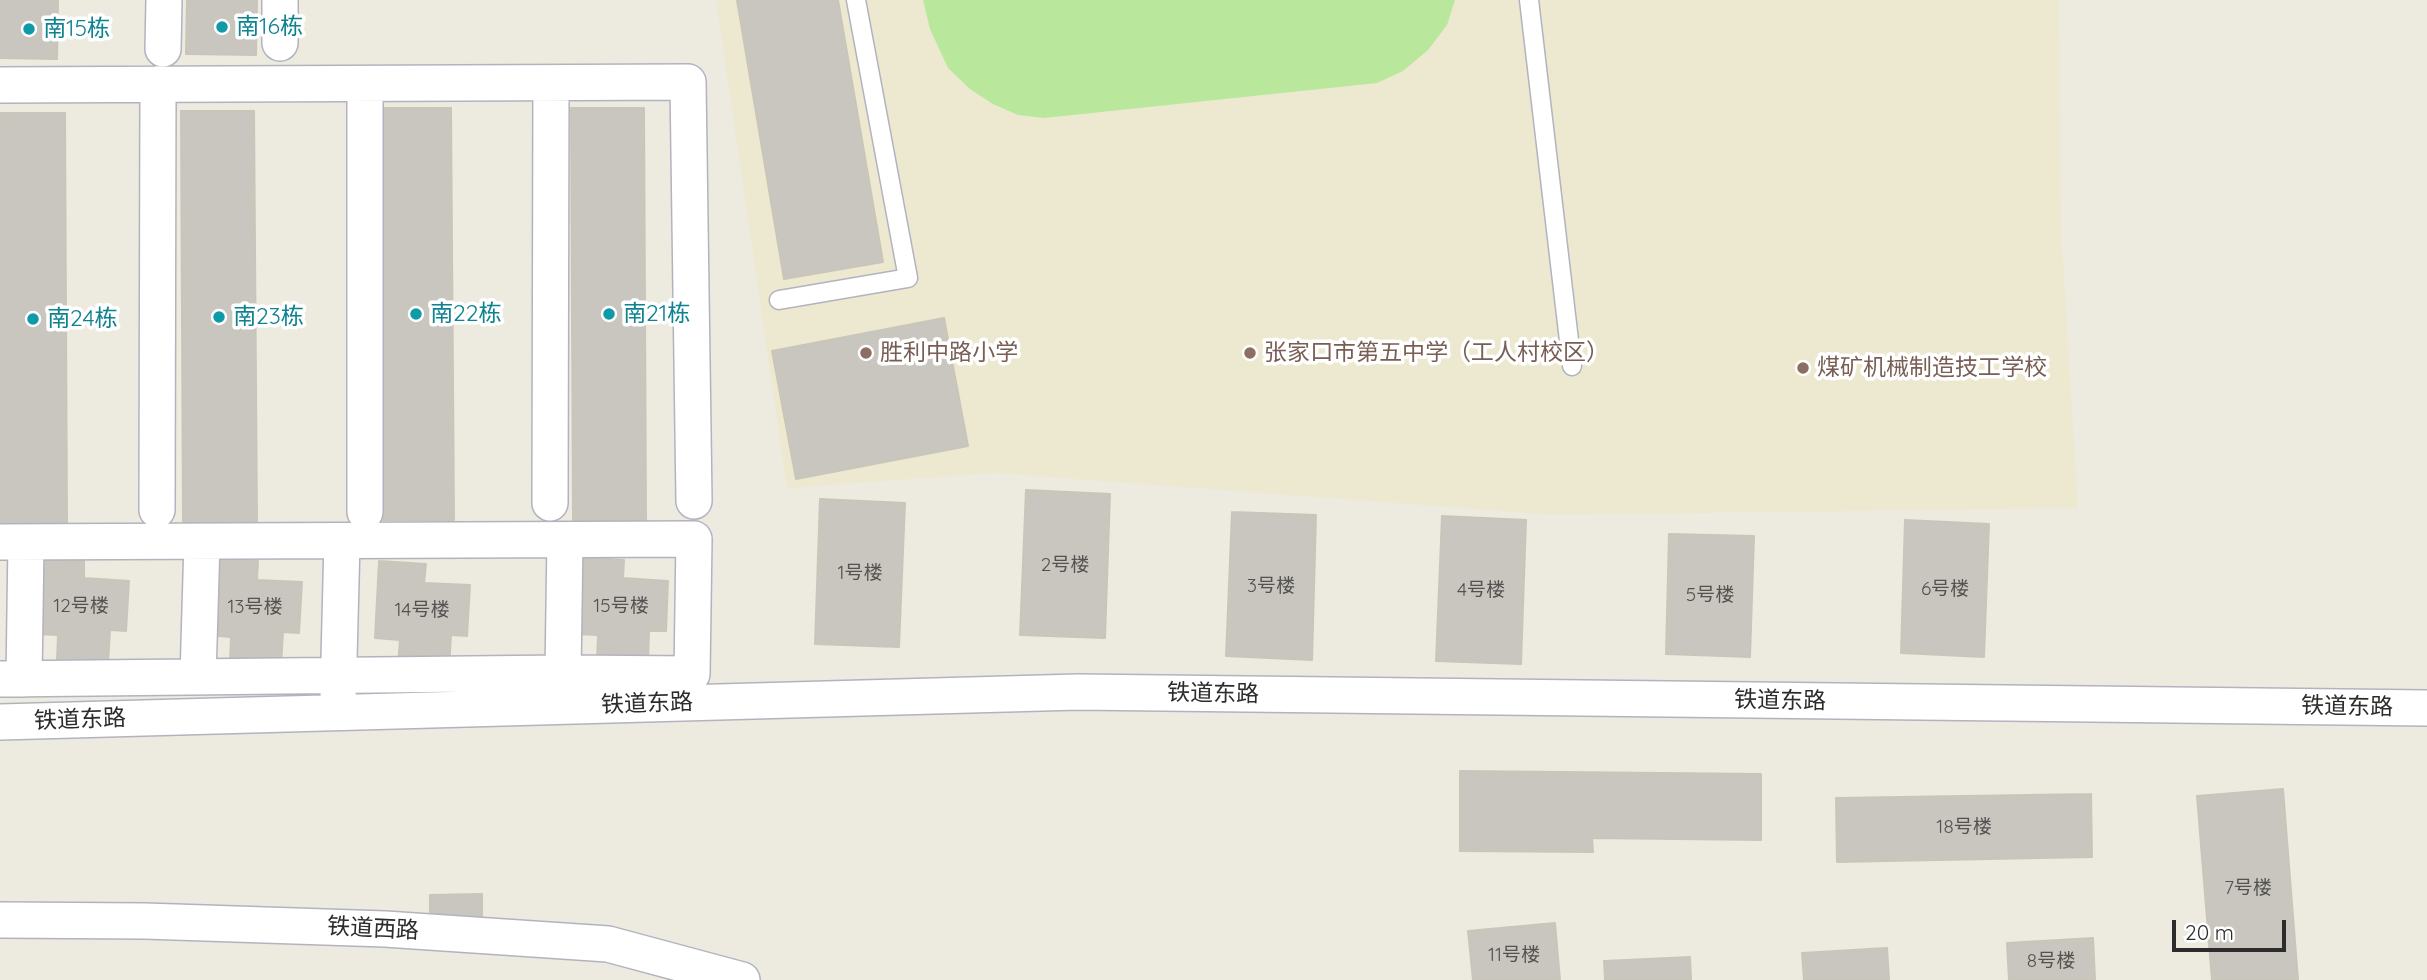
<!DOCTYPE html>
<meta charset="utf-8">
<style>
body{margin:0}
#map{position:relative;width:2427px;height:980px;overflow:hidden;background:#edeae0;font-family:Quicksand,sans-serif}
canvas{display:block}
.scale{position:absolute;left:2172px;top:920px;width:114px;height:32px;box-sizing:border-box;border:4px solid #2c2c2c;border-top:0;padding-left:9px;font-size:21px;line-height:24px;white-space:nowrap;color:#2c2c2c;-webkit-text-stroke:5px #fff;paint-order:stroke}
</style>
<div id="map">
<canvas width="2427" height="980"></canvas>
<div class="scale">20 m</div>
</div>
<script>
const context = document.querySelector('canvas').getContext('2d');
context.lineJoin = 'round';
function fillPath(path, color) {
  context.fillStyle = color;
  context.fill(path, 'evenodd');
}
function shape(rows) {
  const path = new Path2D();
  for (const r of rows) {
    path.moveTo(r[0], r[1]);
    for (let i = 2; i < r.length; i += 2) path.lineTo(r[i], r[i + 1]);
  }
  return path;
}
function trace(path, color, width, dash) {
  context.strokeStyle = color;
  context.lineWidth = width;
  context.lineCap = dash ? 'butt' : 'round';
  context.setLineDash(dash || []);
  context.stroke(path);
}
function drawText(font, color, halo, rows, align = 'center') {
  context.font = font + ' Quicksand,"Noto Sans SC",sans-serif';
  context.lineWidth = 7;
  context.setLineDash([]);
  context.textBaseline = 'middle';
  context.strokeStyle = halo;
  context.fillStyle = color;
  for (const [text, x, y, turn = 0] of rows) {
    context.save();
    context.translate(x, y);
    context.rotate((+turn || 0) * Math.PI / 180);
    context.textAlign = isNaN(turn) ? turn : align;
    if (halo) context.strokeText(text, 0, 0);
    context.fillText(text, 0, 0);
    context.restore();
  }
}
fillPath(shape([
 [716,0,2059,0,2061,228,2078,508,1555,515,994,473,787,488]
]), '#ede9d0');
fillPath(shape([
 [923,0,1455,0,1447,25,1428,50,1403,71,1377,83,1044,118,1018,115,993,104,970,89,948,68,930,29]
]), '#b9e79c');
const building = shape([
 [0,0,58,0,57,59,0,58,0,0],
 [187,0,257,0,256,55,186,54,187,0],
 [737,0,838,0,883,262,784,279,737,0],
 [377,108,451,108,454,520,380,520,377,108],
 [571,108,644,108,646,520,573,520,571,108],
 [181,111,254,111,257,523,183,523,181,111],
 [0,113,65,113,67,525,0,525,0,113],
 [944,318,968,446,796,479,772,351,944,318],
 [1026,490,1110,494,1105,638,1020,635,1026,490],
 [820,499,905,503,899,647,815,644,820,499],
 [1232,512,1316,515,1312,660,1226,656,1232,512],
 [1442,516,1526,520,1521,664,1436,661,1442,516],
 [1905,520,1989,524,1984,657,1901,653,1905,520],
 [1669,534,1754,536,1750,657,1666,654,1669,534],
 [38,557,84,559,84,578,129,581,126,631,110,630,108,664,57,661,58,635,34,634,38,557],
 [578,557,624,560,623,578,668,581,666,631,649,631,648,664,597,661,598,635,573,634,578,557],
 [211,558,258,561,257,580,302,582,299,633,283,632,281,666,230,662,231,637,207,635,211,558],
 [379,561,426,564,424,583,470,585,467,636,451,635,449,669,398,666,400,640,375,638,379,561],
 [1460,771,1761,774,1761,840,1592,838,1593,852,1460,851,1460,771],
 [2283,789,2298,980,2212,980,2197,796,2283,789],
 [2091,794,2092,857,1837,862,1836,798,2091,794],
 [482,894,482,917,430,918,430,895,482,894],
 [1555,923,1560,980,1473,980,1468,931,1555,923],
 [2093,938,2095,980,2009,980,2007,943,2093,938],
 [1887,948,1889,980,1804,980,1802,953,1887,948],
 [1690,957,1691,980,1605,980,1604,961,1690,957]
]);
fillPath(building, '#c9c6bf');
trace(building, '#c9c6b9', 2);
const service = shape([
 [1529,0,1572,366],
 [779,300,908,278,856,0]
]);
const minor = shape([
 [280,43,280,0],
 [163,49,164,0],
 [365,84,365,512],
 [0,85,688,82,694,501],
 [550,503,551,83],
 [157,510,158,84],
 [0,542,694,539,692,674,563,673,0,679],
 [563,673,565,540],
 [198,677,202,542],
 [24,679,26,542],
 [338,699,342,541],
 [0,722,1078,692,2427,708],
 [0,920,145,921,385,929,608,944,742,980]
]);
trace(service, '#b3b3bf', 21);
trace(minor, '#b3b3bf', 38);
trace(service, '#fff', 18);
trace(minor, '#fff', 35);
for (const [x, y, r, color] of [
 [222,27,7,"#0f9aa8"],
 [29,29,7,"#0f9aa8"],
 [416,314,7,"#0f9aa8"],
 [609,314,7,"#0f9aa8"],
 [219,317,7,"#0f9aa8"],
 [33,319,7,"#0f9aa8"],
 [866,353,7,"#8d6e63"],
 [1250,353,7,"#8d6e63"],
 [1803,368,7,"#8d6e63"]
]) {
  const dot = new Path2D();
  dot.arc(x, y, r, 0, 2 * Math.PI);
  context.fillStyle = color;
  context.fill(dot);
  trace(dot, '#fff', 2.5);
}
drawText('19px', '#535251', null, [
 ["2号楼",1065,565],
 ["1号楼",860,573],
 ["3号楼",1271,586],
 ["6号楼",1945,589],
 ["4号楼",1481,590],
 ["5号楼",1710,595],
 ["12号楼",81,606],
 ["15号楼",621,606],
 ["13号楼",255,607],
 ["14号楼",422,610],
 ["18号楼",1964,827],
 ["7号楼",2248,888],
 ["11号楼",1514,955],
 ["8号楼",2051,961]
]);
drawText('23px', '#0d838f', '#fff', [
 ["南16栋",236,27],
 ["南15栋",43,29],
 ["南22栋",430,314],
 ["南21栋",623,314],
 ["南23栋",233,317],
 ["南24栋",47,319]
], 'left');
drawText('23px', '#785e54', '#fff', [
 ["胜利中路小学",880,353],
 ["张家口市第五中学（工人村校区）",1264,353],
 ["煤矿机械制造技工学校",1817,368]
], 'left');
drawText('23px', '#2c2c2c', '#fff', [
 ["铁道东路",1213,694,1],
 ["铁道东路",1780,701,1],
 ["铁道东路",647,704,-2],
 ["铁道东路",2347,707,1],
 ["铁道东路",80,720,-2],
 ["铁道西路",373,929,3]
]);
</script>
